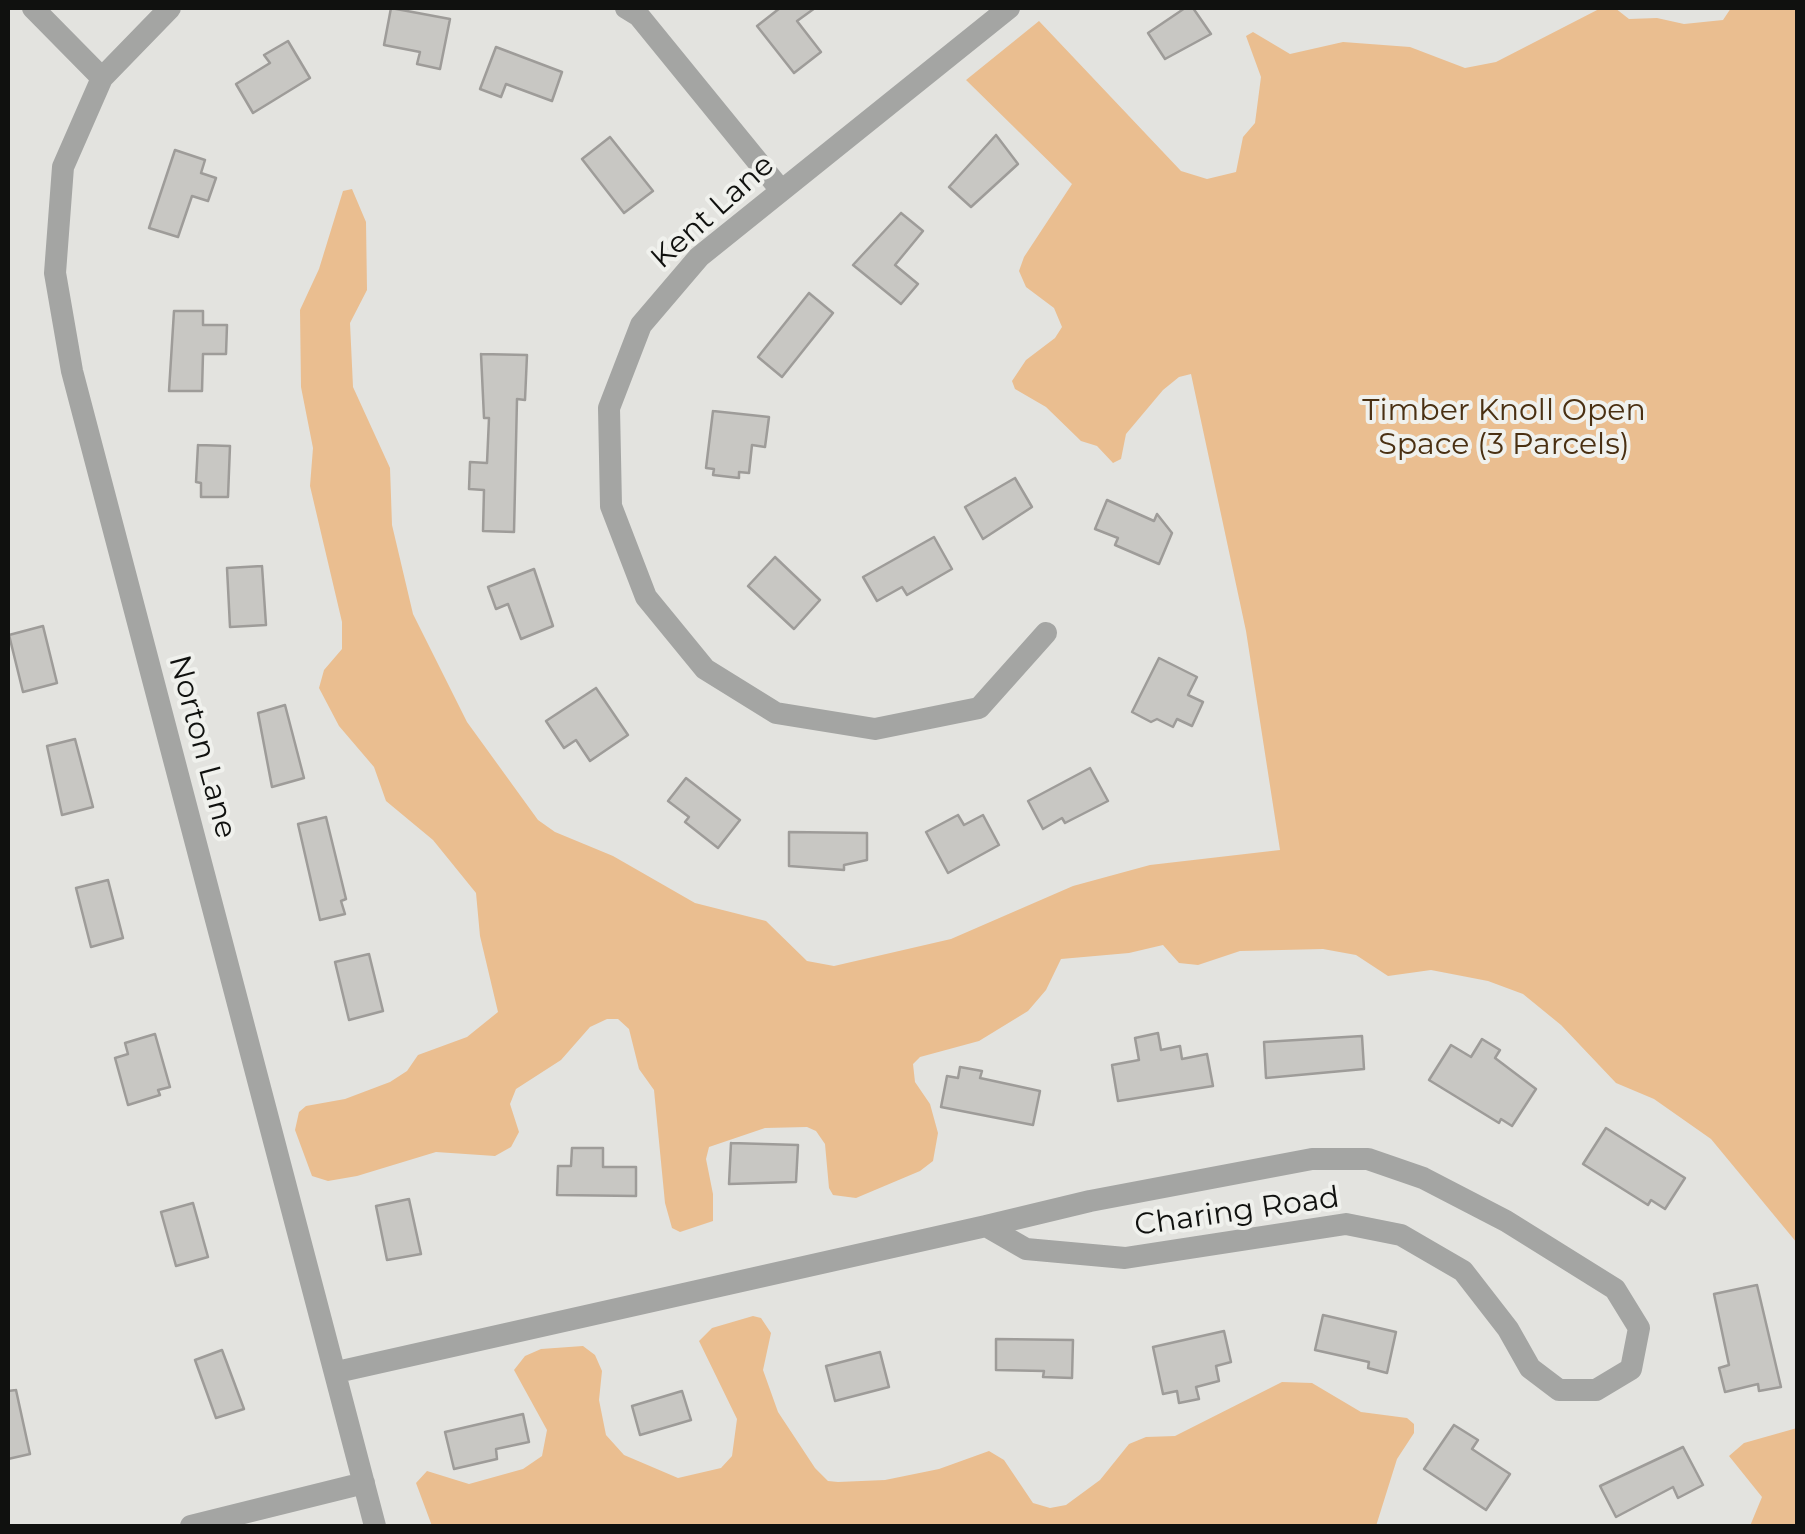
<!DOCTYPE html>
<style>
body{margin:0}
#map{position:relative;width:1805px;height:1534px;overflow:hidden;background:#e3e3df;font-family:Montserrat,sans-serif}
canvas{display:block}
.frame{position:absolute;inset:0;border:10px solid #10110f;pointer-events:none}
</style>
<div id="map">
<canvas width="1805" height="1534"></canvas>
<div class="frame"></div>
</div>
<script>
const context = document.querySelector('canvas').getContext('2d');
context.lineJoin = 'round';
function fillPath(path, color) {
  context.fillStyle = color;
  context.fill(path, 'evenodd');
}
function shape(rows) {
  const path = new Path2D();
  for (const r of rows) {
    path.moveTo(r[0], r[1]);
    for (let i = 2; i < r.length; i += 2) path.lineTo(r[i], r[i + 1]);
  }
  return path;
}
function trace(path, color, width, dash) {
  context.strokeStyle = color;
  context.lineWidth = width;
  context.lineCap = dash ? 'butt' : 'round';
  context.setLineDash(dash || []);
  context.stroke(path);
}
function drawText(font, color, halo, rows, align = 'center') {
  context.font = font + ' Montserrat,sans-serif';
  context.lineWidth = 8;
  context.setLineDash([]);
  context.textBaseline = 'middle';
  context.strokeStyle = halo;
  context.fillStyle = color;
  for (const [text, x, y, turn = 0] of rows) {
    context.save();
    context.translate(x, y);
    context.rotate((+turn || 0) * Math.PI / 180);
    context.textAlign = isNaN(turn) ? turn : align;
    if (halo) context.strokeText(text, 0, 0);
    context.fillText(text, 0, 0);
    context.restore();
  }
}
fillPath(shape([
 [1601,8,1615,8,1629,19,1657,18,1684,24,1723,20,1731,8,1797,8,1797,1243,1711,1139,1654,1099,1616,1083,1561,1025,1523,994,1488,981,1431,970,1388,976,1356,955,1323,949,1240,951,1198,965,1179,963,1163,945,1129,953,1061,959,1046,990,1028,1011,979,1041,920,1057,913,1064,915,1082,930,1104,938,1133,933,1161,920,1171,856,1198,833,1195,829,1188,825,1144,816,1131,807,1127,765,1128,709,1147,706,1159,713,1194,713,1221,680,1232,672,1228,665,1203,654,1090,639,1069,629,1029,618,1019,607,1019,590,1027,561,1060,516,1089,510,1104,519,1132,511,1147,495,1156,436,1152,357,1176,328,1181,312,1176,295,1130,299,1112,306,1106,345,1099,390,1082,407,1071,418,1055,467,1037,498,1012,480,936,476,893,433,840,386,801,374,767,339,726,319,688,324,670,342,649,342,622,310,486,313,448,301,387,300,310,319,269,343,191,352,189,366,222,367,290,350,323,353,387,390,468,392,525,413,614,467,722,538,820,555,832,613,856,695,903,766,921,807,961,834,966,951,939,1073,886,1150,865,1280,850,1246,631,1191,374,1179,377,1163,390,1126,434,1121,459,1113,463,1097,446,1081,441,1046,407,1015,389,1012,381,1026,360,1055,338,1062,327,1054,308,1026,287,1019,271,1024,257,1072,184,966,80,1039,21,1181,171,1207,179,1236,172,1243,137,1255,123,1261,77,1246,36,1253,32,1290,54,1343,42,1410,47,1465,68,1496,62],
 [753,1316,761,1318,771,1333,763,1370,778,1412,815,1468,828,1481,838,1482,885,1480,939,1469,989,1451,1004,1460,1033,1503,1050,1508,1066,1505,1100,1480,1129,1444,1146,1437,1175,1436,1282,1382,1312,1383,1361,1412,1407,1418,1414,1424,1414,1433,1397,1459,1376,1526,432,1526,416,1483,427,1471,469,1484,523,1469,542,1456,547,1430,514,1370,525,1356,541,1349,583,1346,595,1355,602,1371,599,1400,606,1435,624,1455,678,1478,721,1468,732,1456,737,1419,699,1341,712,1328],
 [1797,1428,1797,1526,1750,1526,1762,1497,1729,1456,1744,1443]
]), '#eabe90');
const building = shape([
 [391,8,450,19,440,69,417,64,420,52,384,45,391,8],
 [780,8,815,8,797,21,821,52,794,73,757,26,780,8],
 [1185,8,1193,8,1211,34,1165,59,1148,33,1185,8],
 [288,41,310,78,253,113,236,84,270,63,264,55,288,41],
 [496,47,562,72,552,101,506,84,501,97,480,89,496,47],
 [996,135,1018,164,971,207,949,187,996,135],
 [610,137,653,191,624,213,582,159,610,137],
 [175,150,205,160,201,173,216,178,208,201,192,196,178,237,149,228,175,150],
 [901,213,923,231,895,265,918,284,901,304,853,265,901,213],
 [809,293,833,313,782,377,758,357,809,293],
 [174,311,203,311,203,325,227,325,226,354,203,354,202,391,169,391,174,311],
 [481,354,527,355,525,400,517,399,514,532,483,531,484,490,469,489,470,462,487,463,489,418,484,418,481,354],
 [713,411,769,417,765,447,752,445,749,473,739,472,739,478,713,475,714,469,706,468,713,411],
 [198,445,230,446,228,497,201,497,201,483,196,482,198,445],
 [1015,478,1032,507,983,539,965,507,1015,478],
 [1107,500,1154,521,1157,514,1172,533,1159,564,1115,545,1118,538,1095,529,1107,500],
 [934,537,952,569,907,595,902,587,877,601,863,577,934,537],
 [775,557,820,600,794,629,748,586,775,557],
 [262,566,266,625,230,627,227,568,262,566],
 [534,569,553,626,521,639,508,604,496,609,488,587,534,569],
 [43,626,57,683,23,692,9,635,43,626],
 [1159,658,1197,677,1188,695,1203,702,1192,726,1177,719,1173,727,1157,719,1151,722,1132,712,1159,658],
 [596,688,628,735,590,761,576,740,564,748,546,721,596,688],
 [285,705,304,778,272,787,258,713,285,705],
 [75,739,93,807,62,815,47,746,75,739],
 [1090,768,1108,801,1065,823,1062,818,1043,829,1028,801,1090,768],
 [686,778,740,820,718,848,685,822,689,817,668,801,686,778],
 [958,815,964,825,983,815,999,845,948,873,926,832,958,815],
 [326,817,346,899,341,901,345,914,320,920,298,824,326,817],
 [789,832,867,833,867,860,844,865,844,870,789,866,789,832],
 [108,880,123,938,91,947,76,888,108,880],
 [369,954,383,1011,349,1020,335,962,369,954],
 [1158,1033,1161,1050,1180,1046,1182,1059,1207,1054,1213,1086,1118,1101,1112,1065,1139,1060,1135,1038,1158,1033],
 [155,1034,170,1087,158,1090,160,1095,128,1105,115,1058,128,1054,125,1043,155,1034],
 [1362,1036,1364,1069,1266,1078,1264,1042,1362,1036],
 [1482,1039,1500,1050,1495,1058,1536,1089,1512,1126,1501,1119,1499,1123,1429,1080,1451,1045,1471,1057,1482,1039],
 [960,1067,982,1071,980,1078,1040,1091,1033,1125,941,1107,947,1076,958,1078,960,1067],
 [1606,1128,1685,1178,1665,1209,1651,1200,1648,1205,1583,1164,1606,1128],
 [731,1143,798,1145,796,1182,729,1184,731,1143],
 [572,1148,603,1148,603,1167,636,1167,636,1196,557,1195,558,1166,571,1166,572,1148],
 [409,1199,421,1254,387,1260,376,1206,409,1199],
 [193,1203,208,1257,176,1266,161,1212,193,1203],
 [1757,1285,1781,1387,1759,1391,1758,1384,1725,1392,1719,1368,1729,1365,1714,1294,1757,1285],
 [1323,1315,1396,1332,1387,1373,1368,1368,1369,1362,1315,1350,1323,1315],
 [1224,1331,1231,1362,1216,1366,1219,1381,1196,1387,1199,1399,1179,1403,1177,1391,1163,1394,1153,1347,1224,1331],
 [996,1339,1073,1340,1072,1378,1043,1377,1044,1371,996,1370,996,1339],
 [222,1350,244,1409,216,1418,195,1360,222,1350],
 [880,1352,889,1387,835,1401,826,1366,880,1352],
 [16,1390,30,1454,8,1459,8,1391,16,1390],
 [682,1391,691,1420,640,1435,632,1406,682,1391],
 [523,1414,529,1442,496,1449,497,1459,454,1469,445,1432,523,1414],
 [1454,1425,1478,1440,1472,1449,1510,1474,1486,1510,1424,1469,1454,1425],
 [1683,1447,1703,1485,1678,1498,1673,1487,1616,1517,1600,1486,1683,1447]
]);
fillPath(building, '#c8c7c3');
trace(building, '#9e9c99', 2.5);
trace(shape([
 [33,8,102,78],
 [170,8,102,78,63,167,55,273,72,371,375,1526],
 [626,8,639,16,780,189],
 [1009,8,699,257,641,325,609,408,611,506,646,597,705,669,776,713,875,729,979,708,1046,633],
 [1312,1159,1368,1159,1423,1178,1506,1221,1615,1289,1639,1328,1631,1369,1596,1390,1559,1390,1530,1368,1508,1329,1463,1271,1401,1235,1346,1224,1125,1258,1026,1249,986,1226,1090,1201,1312,1159],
 [337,1372,986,1226],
 [191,1526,364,1483]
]), '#a4a5a3', 22);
drawText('30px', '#10110f', '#f0f1ed', [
 ["Kent Lane",713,212,-42],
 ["Norton Lane",202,747,75],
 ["Charing Road",1237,1212,-8]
]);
drawText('30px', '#4a3012', '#f0f1ed', [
 ["Timber Knoll Open",1504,411],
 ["Space (3 Parcels)",1504,445]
]);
</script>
